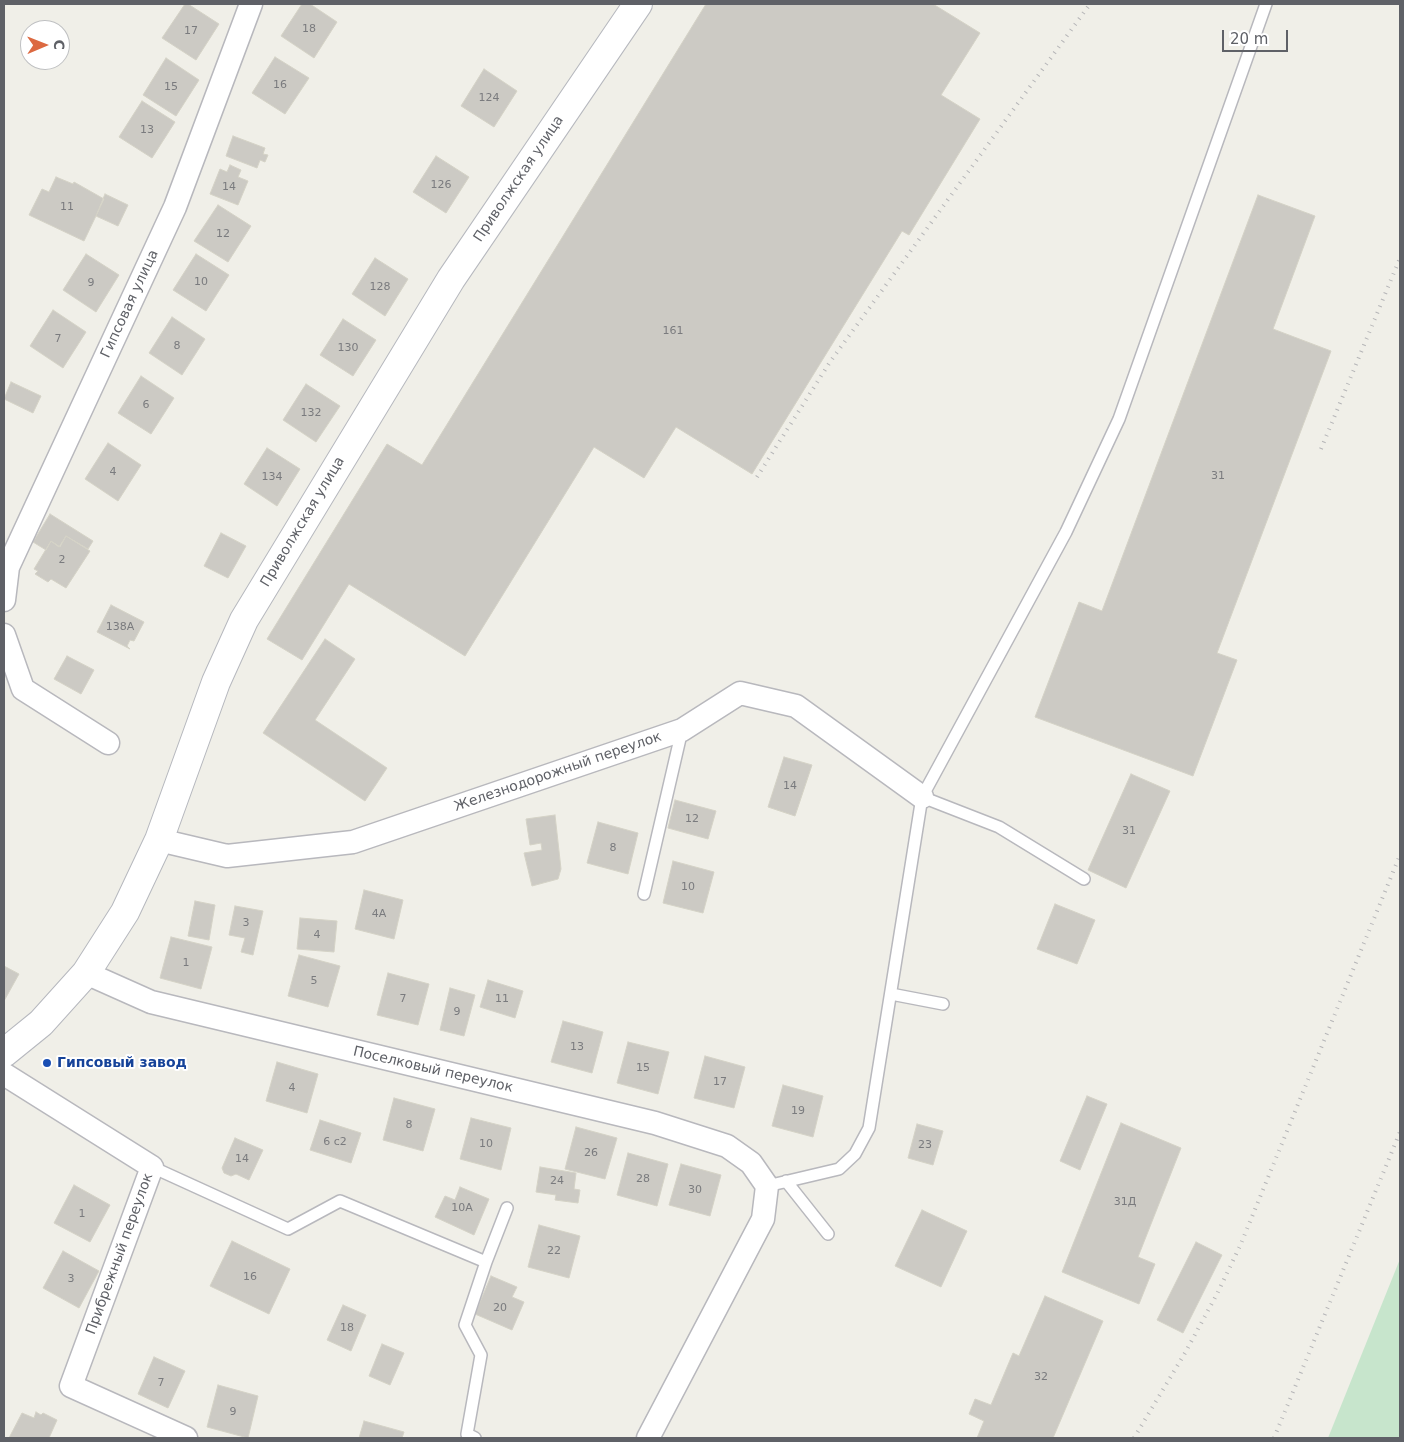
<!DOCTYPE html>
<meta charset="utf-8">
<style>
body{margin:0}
#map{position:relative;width:1404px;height:1442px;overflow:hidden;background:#f0efe8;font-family:"DejaVu Sans",sans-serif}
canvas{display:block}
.frame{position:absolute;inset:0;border:5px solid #5f6167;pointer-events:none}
.north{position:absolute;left:20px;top:20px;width:50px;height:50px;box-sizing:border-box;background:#fff;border:1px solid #bfc0c2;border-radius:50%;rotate:89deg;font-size:14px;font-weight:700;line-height:20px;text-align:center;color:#5f6167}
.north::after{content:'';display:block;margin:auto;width:18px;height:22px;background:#dc6941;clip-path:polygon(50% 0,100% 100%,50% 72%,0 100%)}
.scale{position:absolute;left:1222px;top:30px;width:66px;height:22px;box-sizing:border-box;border:2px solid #5f6167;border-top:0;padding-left:6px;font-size:15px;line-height:18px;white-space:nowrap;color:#5f6167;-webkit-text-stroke:4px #fff;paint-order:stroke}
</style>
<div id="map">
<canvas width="1404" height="1442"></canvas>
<div class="frame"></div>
<div class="north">С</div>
<div class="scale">20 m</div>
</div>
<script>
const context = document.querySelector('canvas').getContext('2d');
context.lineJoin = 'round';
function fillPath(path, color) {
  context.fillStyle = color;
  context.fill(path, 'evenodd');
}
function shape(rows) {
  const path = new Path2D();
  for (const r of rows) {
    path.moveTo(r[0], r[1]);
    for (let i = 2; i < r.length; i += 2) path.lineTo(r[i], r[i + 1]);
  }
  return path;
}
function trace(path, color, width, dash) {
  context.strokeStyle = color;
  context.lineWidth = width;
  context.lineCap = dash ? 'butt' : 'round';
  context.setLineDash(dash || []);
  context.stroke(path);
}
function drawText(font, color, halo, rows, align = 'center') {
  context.font = font + ' "DejaVu Sans",sans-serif';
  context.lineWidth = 4;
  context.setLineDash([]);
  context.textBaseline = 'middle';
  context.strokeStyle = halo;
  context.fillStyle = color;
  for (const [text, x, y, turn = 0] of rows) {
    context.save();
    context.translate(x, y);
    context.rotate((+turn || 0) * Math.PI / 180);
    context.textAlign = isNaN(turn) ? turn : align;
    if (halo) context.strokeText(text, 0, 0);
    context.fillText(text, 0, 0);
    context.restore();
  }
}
fillPath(shape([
 [1400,1259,1400,1438,1328,1438]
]), '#c7e5cc');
const building = shape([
 [185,4,188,4,219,24,196,60,162,38,185,4],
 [302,4,310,4,337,22,314,58,281,36,302,4],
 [706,4,933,4,980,33,941,95,980,119,909,235,902,231,752,474,676,427,644,478,594,447,465,656,349,584,302,660,267,639,387,444,422,465,706,4],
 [275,57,309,78,285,114,252,93,275,57],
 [166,58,199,80,176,116,143,95,166,58],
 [484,69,517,91,494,127,461,106,484,69],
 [142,101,175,122,152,158,119,137,142,101],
 [233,136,265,148,263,154,268,155,265,162,260,160,257,168,226,156,233,136],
 [436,156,469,177,446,213,413,192,436,156],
 [230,165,241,170,238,177,248,181,238,205,210,194,220,169,227,172,230,165],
 [56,177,73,184,74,182,104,199,84,241,29,215,42,189,49,192,56,177],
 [105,194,128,205,118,226,96,216,105,194],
 [1258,195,1315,216,1273,329,1331,351,1217,653,1237,660,1193,776,1035,717,1079,602,1102,611,1258,195],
 [218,205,251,226,228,262,194,241,218,205],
 [86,254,119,275,96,312,63,290,86,254],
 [196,254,229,275,206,311,173,290,196,254],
 [375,258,408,279,385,316,352,294,375,258],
 [53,310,86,332,63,368,30,346,53,310],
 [172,317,205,339,182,375,149,353,172,317],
 [343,319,376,340,353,376,320,355,343,319],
 [141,376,174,398,151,434,118,413,141,376],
 [11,382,41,396,33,413,4,399,11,382],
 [306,384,340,406,316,442,283,420,306,384],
 [108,443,141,465,118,501,85,479,108,443],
 [267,448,300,469,277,506,244,484,267,448],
 [50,514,93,541,88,549,66,536,59,547,51,541,46,550,33,542,50,514],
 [221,533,246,546,228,578,204,566,221,533],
 [66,536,90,551,66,588,51,579,48,582,35,574,38,571,34,569,51,541,60,547,66,536],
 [111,605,144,622,134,641,130,640,127,646,130,649,97,632,111,605],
 [325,639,355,659,315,720,387,768,365,801,263,733,325,639],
 [67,656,94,670,81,694,54,679,67,656],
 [784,757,812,765,795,816,768,807,784,757],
 [1131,774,1170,791,1126,888,1088,870,1131,774],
 [675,800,716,811,708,839,668,828,675,800],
 [555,815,561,869,558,879,532,886,524,853,542,850,541,843,530,845,526,819,555,815],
 [598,822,638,833,628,874,587,863,598,822],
 [673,861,714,872,703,913,663,903,673,861],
 [364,890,403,900,394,939,355,929,364,890],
 [195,901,215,905,209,940,188,936,195,901],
 [1055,904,1095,920,1077,964,1037,949,1055,904],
 [235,906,263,911,253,955,241,952,245,938,229,935,235,906],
 [300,918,337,921,334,952,297,949,300,918],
 [171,937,212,947,201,989,160,978,171,937],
 [299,955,340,966,328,1007,288,996,299,955],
 [4,966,19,974,4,1001,4,966],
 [388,973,429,984,418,1025,377,1015,388,973],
 [488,980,523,991,515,1018,480,1007,488,980],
 [450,988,475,995,464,1036,440,1030,450,988],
 [563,1021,603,1032,592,1073,551,1062,563,1021],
 [628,1042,669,1052,658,1094,617,1083,628,1042],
 [705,1056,745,1067,734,1108,694,1098,705,1056],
 [277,1062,318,1074,307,1113,266,1101,277,1062],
 [783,1085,823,1096,813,1137,772,1126,783,1085],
 [1087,1096,1107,1104,1080,1170,1060,1161,1087,1096],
 [394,1098,435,1109,423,1151,383,1140,394,1098],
 [471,1118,511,1128,501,1170,460,1159,471,1118],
 [320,1120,361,1133,351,1163,310,1150,320,1120],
 [1121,1123,1181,1148,1138,1257,1155,1264,1139,1304,1062,1272,1121,1123],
 [917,1124,943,1131,933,1165,908,1158,917,1124],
 [576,1127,617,1138,605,1179,565,1169,576,1127],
 [235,1138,263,1150,249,1180,236,1174,231,1176,224,1173,222,1168,235,1138],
 [628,1153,668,1164,657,1206,617,1195,628,1153],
 [681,1164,721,1175,710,1216,669,1205,681,1164],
 [540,1167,576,1173,574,1189,580,1190,578,1203,555,1200,556,1195,536,1192,540,1167],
 [74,1185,110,1205,90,1242,54,1223,74,1185],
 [460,1187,489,1199,474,1235,435,1217,445,1196,455,1200,460,1187],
 [922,1210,967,1231,941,1287,895,1266,922,1210],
 [539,1225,580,1236,569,1278,528,1267,539,1225],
 [232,1241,290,1269,269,1314,210,1286,232,1241],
 [1196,1242,1222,1255,1183,1333,1157,1320,1196,1242],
 [63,1251,99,1271,79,1308,43,1288,63,1251],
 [491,1276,517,1287,512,1297,524,1302,512,1330,475,1314,491,1276],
 [1045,1296,1103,1321,1053,1438,977,1438,984,1421,969,1414,975,1399,991,1405,1013,1353,1019,1356,1045,1296],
 [343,1305,366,1315,351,1351,327,1340,343,1305],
 [382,1344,404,1353,390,1385,369,1376,382,1344],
 [154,1357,185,1371,168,1408,138,1394,154,1357],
 [218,1385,258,1396,248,1438,207,1427,218,1385],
 [36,1412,41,1415,43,1413,57,1420,49,1438,9,1438,22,1413,34,1418,36,1412],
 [364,1421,404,1432,402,1438,359,1438,364,1421]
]);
fillPath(building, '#cccac4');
trace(building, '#d4d2c6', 1);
const lane = shape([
 [922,797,999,827,1084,879],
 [644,894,682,730],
 [891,994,943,1004],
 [152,1167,288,1229,340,1201,486,1262],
 [786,1181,828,1234],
 [767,1186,839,1169,855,1154,869,1128,922,797,1066,532,1119,419,1266,4],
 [475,1438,467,1434,481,1355,465,1325,486,1262,507,1208]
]);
const street = shape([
 [4,600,8,567,175,207,251,4],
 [4,635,23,689,108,743],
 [159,840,227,856,353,842,682,730,740,693,796,706,922,797],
 [86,973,151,1002,655,1123,727,1146,751,1163,767,1186,763,1219,648,1438],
 [4,1074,152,1167,71,1386,186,1438]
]);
const secondary = shape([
 [4,1053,41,1023,86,973,125,912,159,840,216,682,244,620,451,279,638,4]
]);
trace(lane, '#b8b8bd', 14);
trace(street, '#b8b8bd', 25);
trace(secondary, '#b6b8be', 30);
trace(lane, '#fff', 11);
trace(street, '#fff', 22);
trace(secondary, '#fff', 28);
trace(shape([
 [1321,449,1400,258],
 [757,477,830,362,1090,4],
 [1134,1438,1185,1353,1217,1294,1240,1246,1400,855],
 [1274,1438,1400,1132]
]), '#b5b5b7', 4, [1, 6]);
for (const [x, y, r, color] of [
 [47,1063,5,"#1a4fb4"]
]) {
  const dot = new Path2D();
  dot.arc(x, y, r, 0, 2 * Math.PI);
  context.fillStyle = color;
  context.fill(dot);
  trace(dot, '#fff', 2);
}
drawText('11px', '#7a7b7e', null, [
 ["18",309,29],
 ["17",191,31],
 ["16",280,85],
 ["15",171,87],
 ["124",489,98],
 ["13",147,130],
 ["126",441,185],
 ["14",229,187],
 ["11",67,207],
 ["12",223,234],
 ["10",201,282],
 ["9",91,283],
 ["128",380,287],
 ["161",673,331],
 ["7",58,339],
 ["8",177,346],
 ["130",348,348],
 ["6",146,405],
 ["132",311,413],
 ["4",113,472],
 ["31",1218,476],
 ["134",272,477],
 ["2",62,560],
 ["138А",120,627],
 ["14",790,786],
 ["12",692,819],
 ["31",1129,831],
 ["8",613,848],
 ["10",688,887],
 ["4А",379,914],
 ["3",246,923],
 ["4",317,935],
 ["1",186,963],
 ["5",314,981],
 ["7",403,999],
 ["11",502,999],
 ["9",457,1012],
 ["13",577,1047],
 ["15",643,1068],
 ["17",720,1082],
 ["4",292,1088],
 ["19",798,1111],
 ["8",409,1125],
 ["6 с2",335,1142],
 ["10",486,1144],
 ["23",925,1145],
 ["26",591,1153],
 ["14",242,1159],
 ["28",643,1179],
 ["24",557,1181],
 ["30",695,1190],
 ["31Д",1125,1202],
 ["10А",462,1208],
 ["1",82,1214],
 ["22",554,1251],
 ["16",250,1277],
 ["3",71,1279],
 ["20",500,1308],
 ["18",347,1328],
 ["32",1041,1377],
 ["7",161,1383],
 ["9",233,1412]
]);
drawText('14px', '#5f6167', '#fff', [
 ["Приволжская улица",519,179,-56],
 ["Гипсовая улица",130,304,-65],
 ["Приволжская улица",303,522,-59],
 ["Железнодорожный переулок",558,772,-19],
 ["Поселковый переулок",433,1070,13],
 ["Прибрежный переулок",120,1254,-70]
]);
drawText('bold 14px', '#164399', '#fff', [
 ["Гипсовый завод",57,1063]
], 'left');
</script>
